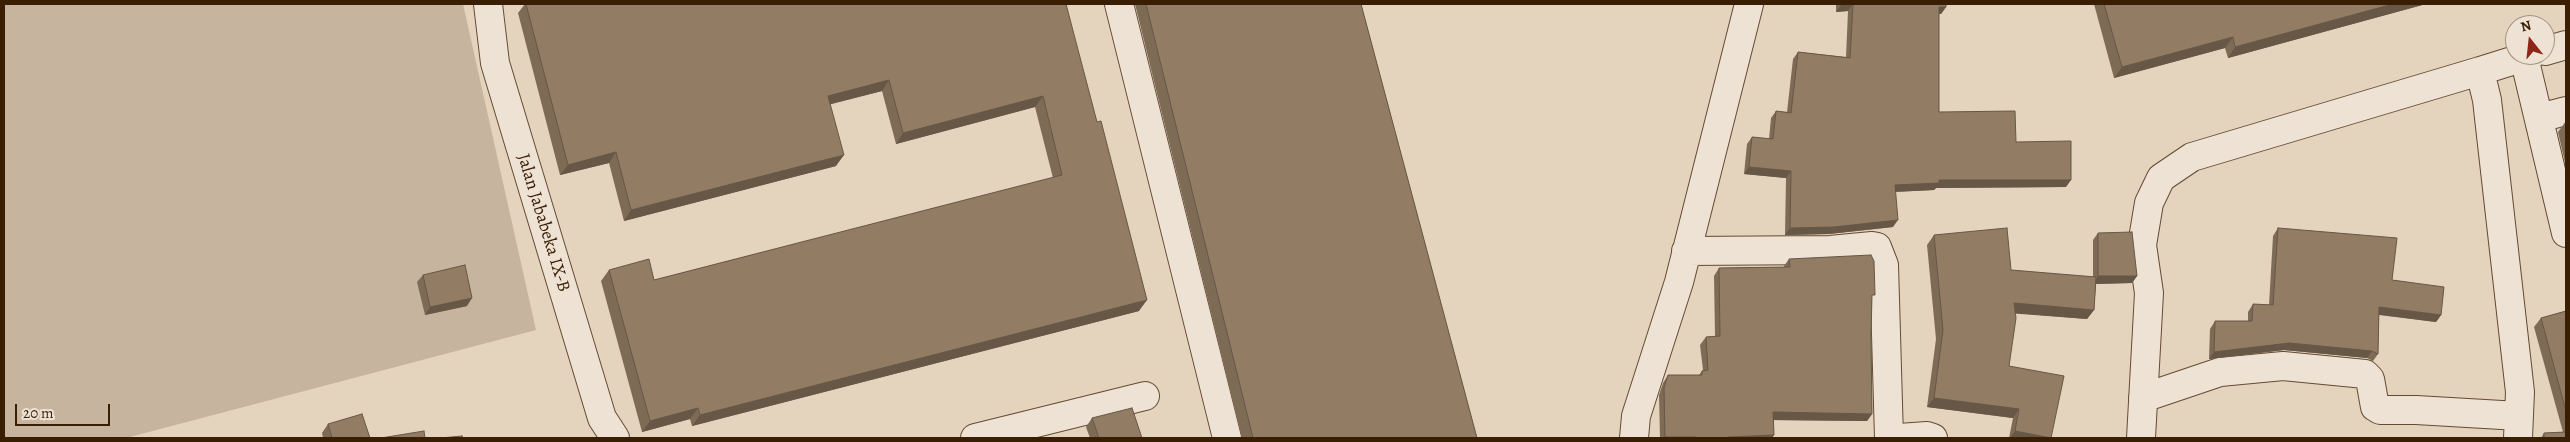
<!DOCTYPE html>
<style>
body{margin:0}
#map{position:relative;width:2570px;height:442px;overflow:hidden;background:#e4d3bd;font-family:Alegreya,serif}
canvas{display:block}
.frame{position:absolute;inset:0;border:5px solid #391e04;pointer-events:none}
.north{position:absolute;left:2505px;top:15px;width:50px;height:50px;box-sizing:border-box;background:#ede2d4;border:1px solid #a59481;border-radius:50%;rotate:344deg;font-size:14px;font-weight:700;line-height:20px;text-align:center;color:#391e04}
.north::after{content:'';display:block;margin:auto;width:18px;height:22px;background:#8f2418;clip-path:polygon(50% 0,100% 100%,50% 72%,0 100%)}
.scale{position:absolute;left:15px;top:404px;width:95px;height:22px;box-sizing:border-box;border:2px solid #391e04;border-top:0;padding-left:6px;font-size:15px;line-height:18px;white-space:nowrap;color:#391e04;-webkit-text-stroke:4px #ede2d4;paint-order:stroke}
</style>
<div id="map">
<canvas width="2570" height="442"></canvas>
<div class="frame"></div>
<div class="north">N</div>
<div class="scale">20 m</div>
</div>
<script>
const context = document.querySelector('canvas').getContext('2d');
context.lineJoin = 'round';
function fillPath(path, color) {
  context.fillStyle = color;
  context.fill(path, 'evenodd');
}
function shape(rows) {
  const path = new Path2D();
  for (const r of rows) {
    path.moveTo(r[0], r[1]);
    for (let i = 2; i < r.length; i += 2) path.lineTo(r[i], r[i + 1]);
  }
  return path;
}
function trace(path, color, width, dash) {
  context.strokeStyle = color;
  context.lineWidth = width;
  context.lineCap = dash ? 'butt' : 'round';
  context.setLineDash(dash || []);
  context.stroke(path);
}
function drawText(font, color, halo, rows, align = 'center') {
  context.font = font + ' Alegreya,serif';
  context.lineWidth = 4.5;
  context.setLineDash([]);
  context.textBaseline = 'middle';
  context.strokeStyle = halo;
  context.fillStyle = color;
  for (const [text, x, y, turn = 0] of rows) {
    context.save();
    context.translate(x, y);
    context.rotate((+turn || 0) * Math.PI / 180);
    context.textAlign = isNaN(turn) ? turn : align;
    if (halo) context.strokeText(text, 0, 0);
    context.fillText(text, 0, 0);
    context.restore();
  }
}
fillPath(shape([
 [4,4,463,4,536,330,126,438,4,438]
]), '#c7b49e');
const minor = shape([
 [488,4,495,63,602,418,615,438],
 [1119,4,1227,438],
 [2545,51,2566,45],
 [2524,57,2566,233],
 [2539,118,2566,111],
 [1686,251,1830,250,1872,246,1877,247,1884,265,1889,438],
 [2143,398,2220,372,2283,366,2365,374,2370,379,2375,407,2380,410,2416,410,2519,416],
 [975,438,1145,396],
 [1634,438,1636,416,1679,282,1749,4],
 [1899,438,1927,436,1933,438],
 [2141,438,2149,293,2142,245,2149,203,2161,178,2192,157,2480,71],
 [2518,438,2520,392,2487,100,2480,71,2531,55]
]);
trace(minor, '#644b32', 30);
trace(minor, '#ede2d4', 28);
fillPath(shape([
 [525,4,1066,4,1139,311,692,426,690,419,642,432,601,281,609,270,654,280,1053,178,1035,107,896,144,882,91,830,104,836,166,624,221,609,163,560,175,518,13],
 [1135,4,1361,4,1477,438,1242,438],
 [1836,4,1946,4,1946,7,1941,14,1939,14,1939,112,2016,142,2066,187,1936,188,1934,190,1895,192,1893,227,1829,234,1785,235,1786,178,1744,174,1747,144,1752,137,1769,139,1771,118,1776,111,1787,112,1793,59,1798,52,1846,57,1848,11,1836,12],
 [2094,4,2426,4,2228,58,2225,48,2114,78],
 [2566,121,2566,167,2558,132],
 [2278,228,2392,280,2441,315,2436,322,2379,315,2378,354,2373,361,2367,358,2284,350,2209,359,2210,329,2215,321,2248,321,2248,312,2253,304,2269,305,2273,236],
 [2098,233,2137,276,2132,283,2096,284,2094,310,2087,319,2015,313,2009,366,2051,438,2009,438,2013,418,1927,407,1936,339,1927,245,1934,235,2011,270,2093,277,2093,240],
 [1789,259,1872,299,1871,335,1872,414,1867,421,1774,420,1774,435,1772,438,1660,438,1659,395,1663,383,1668,375,1699,375,1702,371,1703,370,1700,345,1706,337,1715,336,1714,276,1719,268,1784,267,1784,266],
 [423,275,467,306,425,315,417,282],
 [2566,311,2566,438,2541,438,2544,433,2563,432,2534,327,2541,318],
 [1092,418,1142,438,1090,438,1086,427],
 [328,424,370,438,323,438,322,433]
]), '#7e6b56');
fillPath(shape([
 [1853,4,1848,11,1836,12,1841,5],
 [2393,4,2426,4,2228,58,2235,47],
 [1939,7,1946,7,1941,14,1934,14],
 [2233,37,2225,48,2114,78,2122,67],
 [889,80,882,91,820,107,828,96],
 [1043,96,1035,107,896,144,903,133],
 [616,152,609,163,560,175,568,165],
 [844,155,836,166,624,221,631,210],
 [1749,167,1791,171,1786,178,1744,174],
 [1939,180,2071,180,2066,187,1936,188,1934,190,1890,192,1895,185],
 [1898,220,1893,227,1829,234,1785,235,1790,228],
 [2098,276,2137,276,2132,283,2093,284],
 [472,298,467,306,425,315,430,307],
 [1147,300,1139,311,692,426,700,415],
 [2014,303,2094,310,2087,319,2008,313],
 [2379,307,2441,315,2436,322,2374,314],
 [2289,343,2372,351,2367,358,2284,350,2209,359,2214,352],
 [1934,398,2019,409,2013,418,1927,407],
 [698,408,690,419,642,432,650,421],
 [1773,412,1872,414,1867,421,1768,420],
 [2015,431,2051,438,2010,438],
 [1774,435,1772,438,1726,438,1728,437],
 [1665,437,1696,437,1695,438,1664,438]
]), '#665746');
const building = shape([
 [526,4,1066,4,1097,122,1101,121,1147,300,700,415,698,408,650,421,609,270,649,259,654,280,1062,175,1043,96,903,133,889,80,828,96,844,155,631,210,616,152,568,165,526,4],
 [1146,4,1361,4,1477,438,1253,438,1146,4],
 [1841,4,1946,4,1946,7,1939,7,1939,112,2015,111,2016,142,2071,141,2071,180,1939,180,1939,183,1895,185,1898,220,1834,227,1790,228,1791,171,1749,167,1752,137,1773,139,1776,111,1791,113,1798,52,1850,58,1853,4,1841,5,1841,4],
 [2104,4,2393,4,2235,47,2233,37,2122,67,2104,4],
 [2007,228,2011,270,2096,277,2094,310,2014,303,2016,318,2009,366,2064,376,2051,438,2015,431,2019,409,1934,398,1943,330,1934,235,2007,228],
 [2278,228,2397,238,2392,280,2444,287,2441,315,2379,307,2378,354,2372,351,2289,343,2214,352,2215,321,2252,321,2253,304,2273,305,2278,228],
 [2132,232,2137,276,2098,276,2098,233,2132,232],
 [1871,255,1874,261,1875,295,1872,295,1871,335,1872,414,1773,412,1774,435,1728,437,1728,438,1696,438,1696,437,1665,437,1664,388,1668,375,1702,375,1702,371,1708,370,1706,337,1720,336,1719,268,1790,267,1789,259,1871,255],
 [465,265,472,298,430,307,423,275,465,265],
 [2566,311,2566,411,2541,318,2566,311],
 [1132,408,1142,438,1099,438,1092,418,1132,408],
 [362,414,370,438,332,438,328,424,362,414],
 [424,431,425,438,381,438,424,431],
 [2566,432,2566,438,2544,438,2544,433,2566,432],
 [462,436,463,438,441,438,462,436]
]);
fillPath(building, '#927c64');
trace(building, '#665746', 1);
drawText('18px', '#391e04', '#ede2d4', [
 ["Jalan Jababeka IX-B",543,223,73]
]);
</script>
